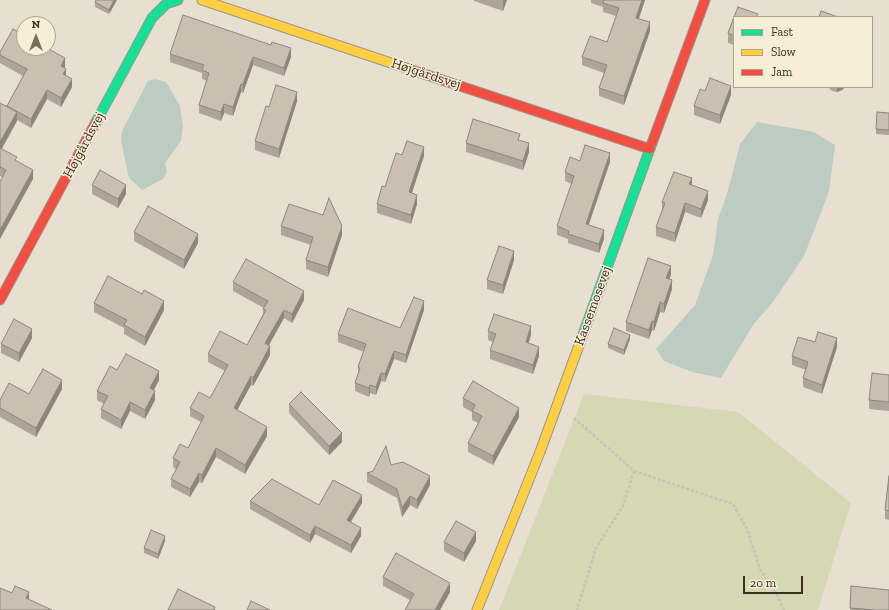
<!DOCTYPE html>
<meta charset="utf-8">
<style>
body{margin:0}
#map{position:relative;width:889px;height:610px;overflow:hidden;background:#e7e0d1;font-family:"Zilla Slab",serif}
canvas{display:block}
.legend{position:absolute;left:733px;top:16px;width:140px;height:72px;box-sizing:border-box;background:#f7eed8;border:1px solid #ada18e;margin:0;padding:5px 7px;list-style:none;font-size:12px;color:#3d2e20}
.legend li{display:flex;align-items:center;gap:8px;height:20px}
.legend b{width:20px;border:1px solid #ada18e}
.north{position:absolute;left:16px;top:16px;width:40px;height:40px;box-sizing:border-box;background:#f7eed8;border:1px solid #ada18e;border-radius:50%;rotate:0deg;font-size:11px;font-weight:700;line-height:16px;text-align:center;color:#3d2e20}
.north::after{content:'';display:block;margin:auto;width:14px;height:18px;background:#786c5e;clip-path:polygon(50% 0,100% 100%,50% 72%,0 100%)}
.scale{position:absolute;left:743px;top:576px;width:60px;height:18px;box-sizing:border-box;border:2px solid #3d2e20;border-top:0;padding-left:5px;font-size:12px;line-height:14px;white-space:nowrap;color:#3d2e20;-webkit-text-stroke:3px #f7eed8;paint-order:stroke}
</style>
<div id="map">
<canvas width="889" height="610"></canvas>
<ul class="legend">
<li><b style="height:5px;background:#16e098"></b>Fast</li>
<li><b style="height:5px;background:#ffcf43"></b>Slow</li>
<li><b style="height:5px;background:#f24e42"></b>Jam</li>
</ul>
<div class="north">N</div>
<div class="scale">20 m</div>
</div>
<script>
const context = document.querySelector('canvas').getContext('2d');
context.lineJoin = 'round';
function fillPath(path, color) {
  context.fillStyle = color;
  context.fill(path, 'evenodd');
}
function shape(rows) {
  const path = new Path2D();
  for (const r of rows) {
    path.moveTo(r[0], r[1]);
    for (let i = 2; i < r.length; i += 2) path.lineTo(r[i], r[i + 1]);
  }
  return path;
}
function trace(path, color, width, dash) {
  context.strokeStyle = color;
  context.lineWidth = width;
  context.lineCap = dash ? 'butt' : 'round';
  context.setLineDash(dash || []);
  context.stroke(path);
}
function drawText(font, color, halo, rows, align = 'center') {
  context.font = font + ' "Zilla Slab",serif';
  context.lineWidth = 3;
  context.setLineDash([]);
  context.textBaseline = 'middle';
  context.strokeStyle = halo;
  context.fillStyle = color;
  for (const [text, x, y, turn = 0] of rows) {
    context.save();
    context.translate(x, y);
    context.rotate((+turn || 0) * Math.PI / 180);
    context.textAlign = isNaN(turn) ? turn : align;
    if (halo) context.strokeText(text, 0, 0);
    context.fillText(text, 0, 0);
    context.restore();
  }
}
fillPath(shape([
 [584,394,738,412,851,503,818,610,499,610]
]), '#d6d7b3');
fillPath(shape([
 [155,79,166,82,180,106,183,126,181,141,165,163,167,172,163,179,142,190,129,178,121,141,122,131,148,81],
 [757,122,814,132,835,145,829,192,804,256,773,302,753,325,721,378,692,372,664,361,656,349,695,305,713,255,718,219,727,194,740,144]
]), '#bcccc2');
const fast = shape([
 [96,122,152,18,166,4,178,0],
 [582,337,652,143]
]);
const slow = shape([
 [202,0,409,69],
 [477,610,540,452,582,337]
]);
const jam = shape([
 [409,69,650,149],
 [652,143,705,0],
 [0,300,96,122]
]);
trace(fast, '#9c958a', 11);
trace(slow, '#9c958a', 11);
trace(jam, '#9c958a', 11);
trace(shape([
 [574,418,634,471,623,506,596,548,577,610],
 [634,471,733,504,747,529,760,569,777,595,784,610]
]), '#c8c2b9', 2.5, [3, 2]);
trace(fast, '#16e098', 9);
trace(slow, '#ffcf43', 9);
trace(jam, '#f24e42', 9);
fillPath(shape([
 [117,0,109,14,95,7,95,2],
 [474,0,507,0,503,11,474,1],
 [591,0,645,0,639,19,650,31,624,105,599,96,599,88,604,73,582,65,582,57,607,42,616,16,603,12,603,7,591,3],
 [734,17,734,45,728,43,728,33],
 [0,52,65,67,65,68,66,76,72,87,61,107,47,99,31,128,17,120,17,121,2,149,17,161,33,179,2,177,0,176,0,103,7,106,23,76,0,63],
 [170,54,291,57,284,76,253,65,243,93,241,92,233,116,224,113,221,121,199,113,199,105,207,81,202,79,202,73,170,62],
 [828,87,845,87,842,90,837,92,832,91],
 [705,91,731,95,720,124,694,115,694,106],
 [297,101,279,158,255,150,255,141,269,107],
 [889,113,889,135,876,134,876,129],
 [520,141,529,152,523,170,466,152,466,143],
 [402,155,424,156,412,193,417,204,411,224,377,213,377,204,385,187],
 [580,161,610,162,588,225,604,239,599,253,568,243,568,239,557,235,557,226,572,184,565,181,565,172],
 [92,185,126,194,118,208,92,194],
 [692,185,708,200,701,218,685,212,675,242,656,236,656,227,662,210,662,202],
 [281,226,342,235,328,277,306,269,306,260,311,245,281,235],
 [134,232,198,243,184,269,134,241],
 [514,260,503,294,487,289,487,280],
 [671,275,669,279,672,289,664,313,660,312,654,331,652,330,649,339,626,331,626,322],
 [233,282,304,300,292,323,284,318,269,345,270,355,253,386,251,385,237,410,267,436,245,474,216,457,202,483,199,482,190,497,171,487,171,479,176,469,173,467,173,458,188,448,201,422,190,416,190,408,210,398,225,371,208,362,208,354,247,345,263,314,263,309,264,308,233,291],
 [94,303,164,310,145,346,124,334,124,328,94,312],
 [424,310,406,363,394,359,385,382,381,381,376,395,370,393,369,397,355,391,355,383,358,374,358,367,364,352,338,342,338,334,400,328],
 [488,331,531,335,528,343,539,356,533,374,490,359,490,350,493,342,488,340],
 [32,338,19,362,1,353,1,344],
 [630,339,624,355,608,348,608,344],
 [815,342,837,347,822,394,803,387,803,378,806,370,792,365,792,356],
 [117,370,159,380,154,390,155,400,145,419,130,411,121,429,101,418,101,409,104,404,97,400,97,391],
 [889,375,889,411,869,409,869,400],
 [62,389,36,437,0,417,0,400],
 [463,398,519,417,493,465,468,452,468,443,478,423,472,420,472,412,463,407],
 [289,404,342,442,329,455,289,413],
 [391,465,430,485,417,509,410,505,402,517,397,498,367,482,367,473],
 [889,476,889,520,885,519,885,510],
 [250,501,319,505,362,503,351,522,361,536,351,553,315,534,310,543,250,509],
 [165,541,158,559,144,553,144,548],
 [476,541,464,562,444,551,444,542],
 [383,577,450,592,440,610,405,610,410,600,383,586],
 [851,586,889,610,850,610]
]), '#afa499');
fillPath(shape([
 [114,0,117,0,109,14,109,10],
 [504,0,507,0,503,11,503,1],
 [642,0,645,0,636,26,636,18],
 [650,22,650,31,624,105,624,96],
 [291,48,291,57,284,76,284,68],
 [253,57,253,65,243,93,243,84],
 [65,58,65,67,61,75,61,66],
 [66,69,66,78,63,74],
 [72,79,72,87,61,107,61,98],
 [241,84,241,92,233,116,233,107],
 [731,86,731,95,720,124,720,115],
 [837,87,845,87,842,90,837,92],
 [47,90,47,99,31,128,31,119],
 [297,92,297,101,279,158,279,149],
 [224,104,224,113,221,121,221,112],
 [17,112,17,121,0,151,0,142],
 [529,143,529,152,523,170,523,161],
 [424,147,424,156,409,201,409,192],
 [610,153,610,162,586,233,586,224],
 [33,170,33,179,0,239,0,230],
 [692,178,692,187,689,184],
 [126,185,126,194,118,208,118,199],
 [708,191,708,200,701,218,701,209],
 [417,195,417,204,411,224,411,215],
 [685,203,685,212,675,242,675,233],
 [342,226,342,235,328,277,328,267],
 [604,230,604,239,599,253,599,244],
 [198,234,198,243,184,269,184,260],
 [514,251,514,260,503,294,503,285],
 [671,266,671,275,666,287,666,278],
 [672,280,672,289,664,313,664,304],
 [304,291,304,300,292,323,292,314],
 [164,301,164,310,145,346,145,337],
 [424,301,424,310,406,363,406,355],
 [660,302,660,312,654,331,654,322],
 [284,310,284,318,265,352,265,343],
 [652,321,652,330,649,339,649,330],
 [531,326,531,335,526,351,526,342],
 [32,329,32,338,19,362,19,353],
 [630,335,630,339,624,355,624,350],
 [837,338,837,347,822,394,822,385],
 [270,346,270,355,253,386,253,378],
 [539,347,539,356,533,374,533,365],
 [394,351,394,359,385,382,385,374],
 [159,371,159,380,150,397,150,388],
 [381,373,381,381,376,395,376,387],
 [251,376,251,385,234,416,234,408],
 [62,380,62,389,36,437,36,428],
 [370,385,370,393,369,397,369,388],
 [155,391,155,400,145,419,145,410],
 [130,402,130,411,121,429,121,420],
 [519,408,519,417,493,465,493,456],
 [267,427,267,436,245,474,245,465],
 [342,433,342,442,329,455,329,446],
 [216,448,216,457,202,483,202,475],
 [199,473,199,482,190,497,190,489],
 [430,476,430,485,417,509,417,500],
 [362,495,362,503,347,528,347,520],
 [410,496,410,505,402,517,402,508],
 [315,526,315,534,310,543,310,535],
 [361,528,361,536,351,553,351,545],
 [476,532,476,541,464,562,464,553],
 [165,536,165,541,158,559,158,554],
 [450,583,450,592,440,610,435,610],
 [29,592,29,602,26,598]
]), '#8e867d');
const building = shape([
 [96,0,114,0,109,10,95,2,96,0],
 [604,0,642,0,636,18,650,22,624,96,599,88,607,65,582,57,590,36,607,42,619,8,603,3,604,0],
 [738,7,758,14,756,17,734,17,738,7],
 [821,11,838,17,819,17,821,11],
 [183,15,271,45,272,42,291,48,284,68,253,57,243,84,241,84,233,107,224,104,221,112,199,105,209,73,202,70,204,65,170,54,183,15],
 [734,17,734,36,728,33,734,17],
 [13,29,24,35,24,48,47,48,65,58,61,66,66,69,63,74,72,79,61,98,47,90,31,119,7,106,27,69,0,55,0,52,13,29],
 [710,78,731,86,720,115,694,106,700,89,705,91,710,78],
 [276,85,297,92,279,149,255,141,266,106,269,107,276,85],
 [0,103,17,112,0,142,0,103],
 [877,112,889,113,889,130,876,129,877,112],
 [473,119,520,134,518,140,529,143,523,161,466,143,473,119],
 [407,141,424,147,409,192,417,195,411,215,377,204,382,186,385,187,396,153,402,155,407,141],
 [585,145,610,153,586,224,604,230,599,244,568,234,569,231,557,226,574,176,565,172,570,157,580,161,585,145],
 [0,148,17,157,15,160,33,170,0,230,0,182,6,170,0,167,0,148],
 [100,170,126,185,118,199,92,185,100,170],
 [674,172,692,178,689,184,708,191,701,209,685,203,675,233,656,227,665,203,662,202,674,172],
 [329,198,342,226,328,267,306,260,313,237,281,226,289,204,323,215,329,198],
 [148,206,198,234,184,260,134,232,148,206],
 [499,246,514,251,503,285,487,280,499,246],
 [648,258,671,266,666,278,672,280,664,304,660,302,654,322,652,321,649,330,626,322,648,258],
 [246,259,304,291,292,314,284,310,265,343,270,346,253,378,251,376,234,408,267,427,245,465,216,448,202,475,199,473,190,489,171,479,180,462,173,458,180,444,188,448,204,416,190,408,199,392,210,398,228,365,208,354,220,331,247,345,266,310,263,309,268,301,233,282,246,259],
 [108,276,142,294,144,290,164,301,145,337,124,325,127,320,94,303,108,276],
 [414,297,424,301,406,355,394,351,385,374,381,373,376,387,370,385,369,388,355,383,360,368,358,367,366,344,338,334,348,308,400,328,414,297],
 [494,314,531,326,526,342,539,347,533,365,490,350,496,334,488,331,494,314],
 [14,319,32,329,19,353,1,344,14,319],
 [614,328,630,335,624,350,608,344,614,328],
 [818,332,837,338,822,385,803,378,808,362,792,356,798,337,815,342,818,332],
 [126,354,159,371,150,388,155,391,145,410,130,402,121,420,101,409,108,396,97,391,110,366,117,370,126,354],
 [43,369,62,380,36,428,0,408,0,400,9,383,29,394,43,369],
 [872,373,889,375,889,402,869,400,872,373],
 [473,381,519,408,493,456,468,443,482,416,472,411,475,405,463,398,473,381],
 [301,392,342,433,329,446,289,404,301,392],
 [386,446,391,465,403,462,430,476,417,500,410,496,402,508,397,489,367,473,373,471,386,446],
 [889,476,889,511,885,510,889,476],
 [272,479,319,505,333,480,362,495,347,520,361,528,351,545,315,526,310,535,250,501,272,479],
 [456,521,476,532,464,553,444,542,456,521],
 [151,530,165,536,158,554,144,548,151,530],
 [396,553,450,583,435,610,405,610,414,594,383,577,396,553],
 [15,586,29,592,26,598,52,610,0,610,0,588,12,593,15,586],
 [851,586,889,590,889,610,876,610,850,608,851,586],
 [178,589,215,607,214,610,168,610,178,589],
 [251,601,270,610,247,610,251,601]
]);
fillPath(building, '#cbbfb2');
trace(building, '#8e867d', 1);
drawText('14px', '#3d2e20', '#f7eed8', [
 ["Højgårdsvej",426,74,18],
 ["Højgårdsvej",84,145,-62],
 ["Kassemosevej",593,306,-70]
]);
</script>
